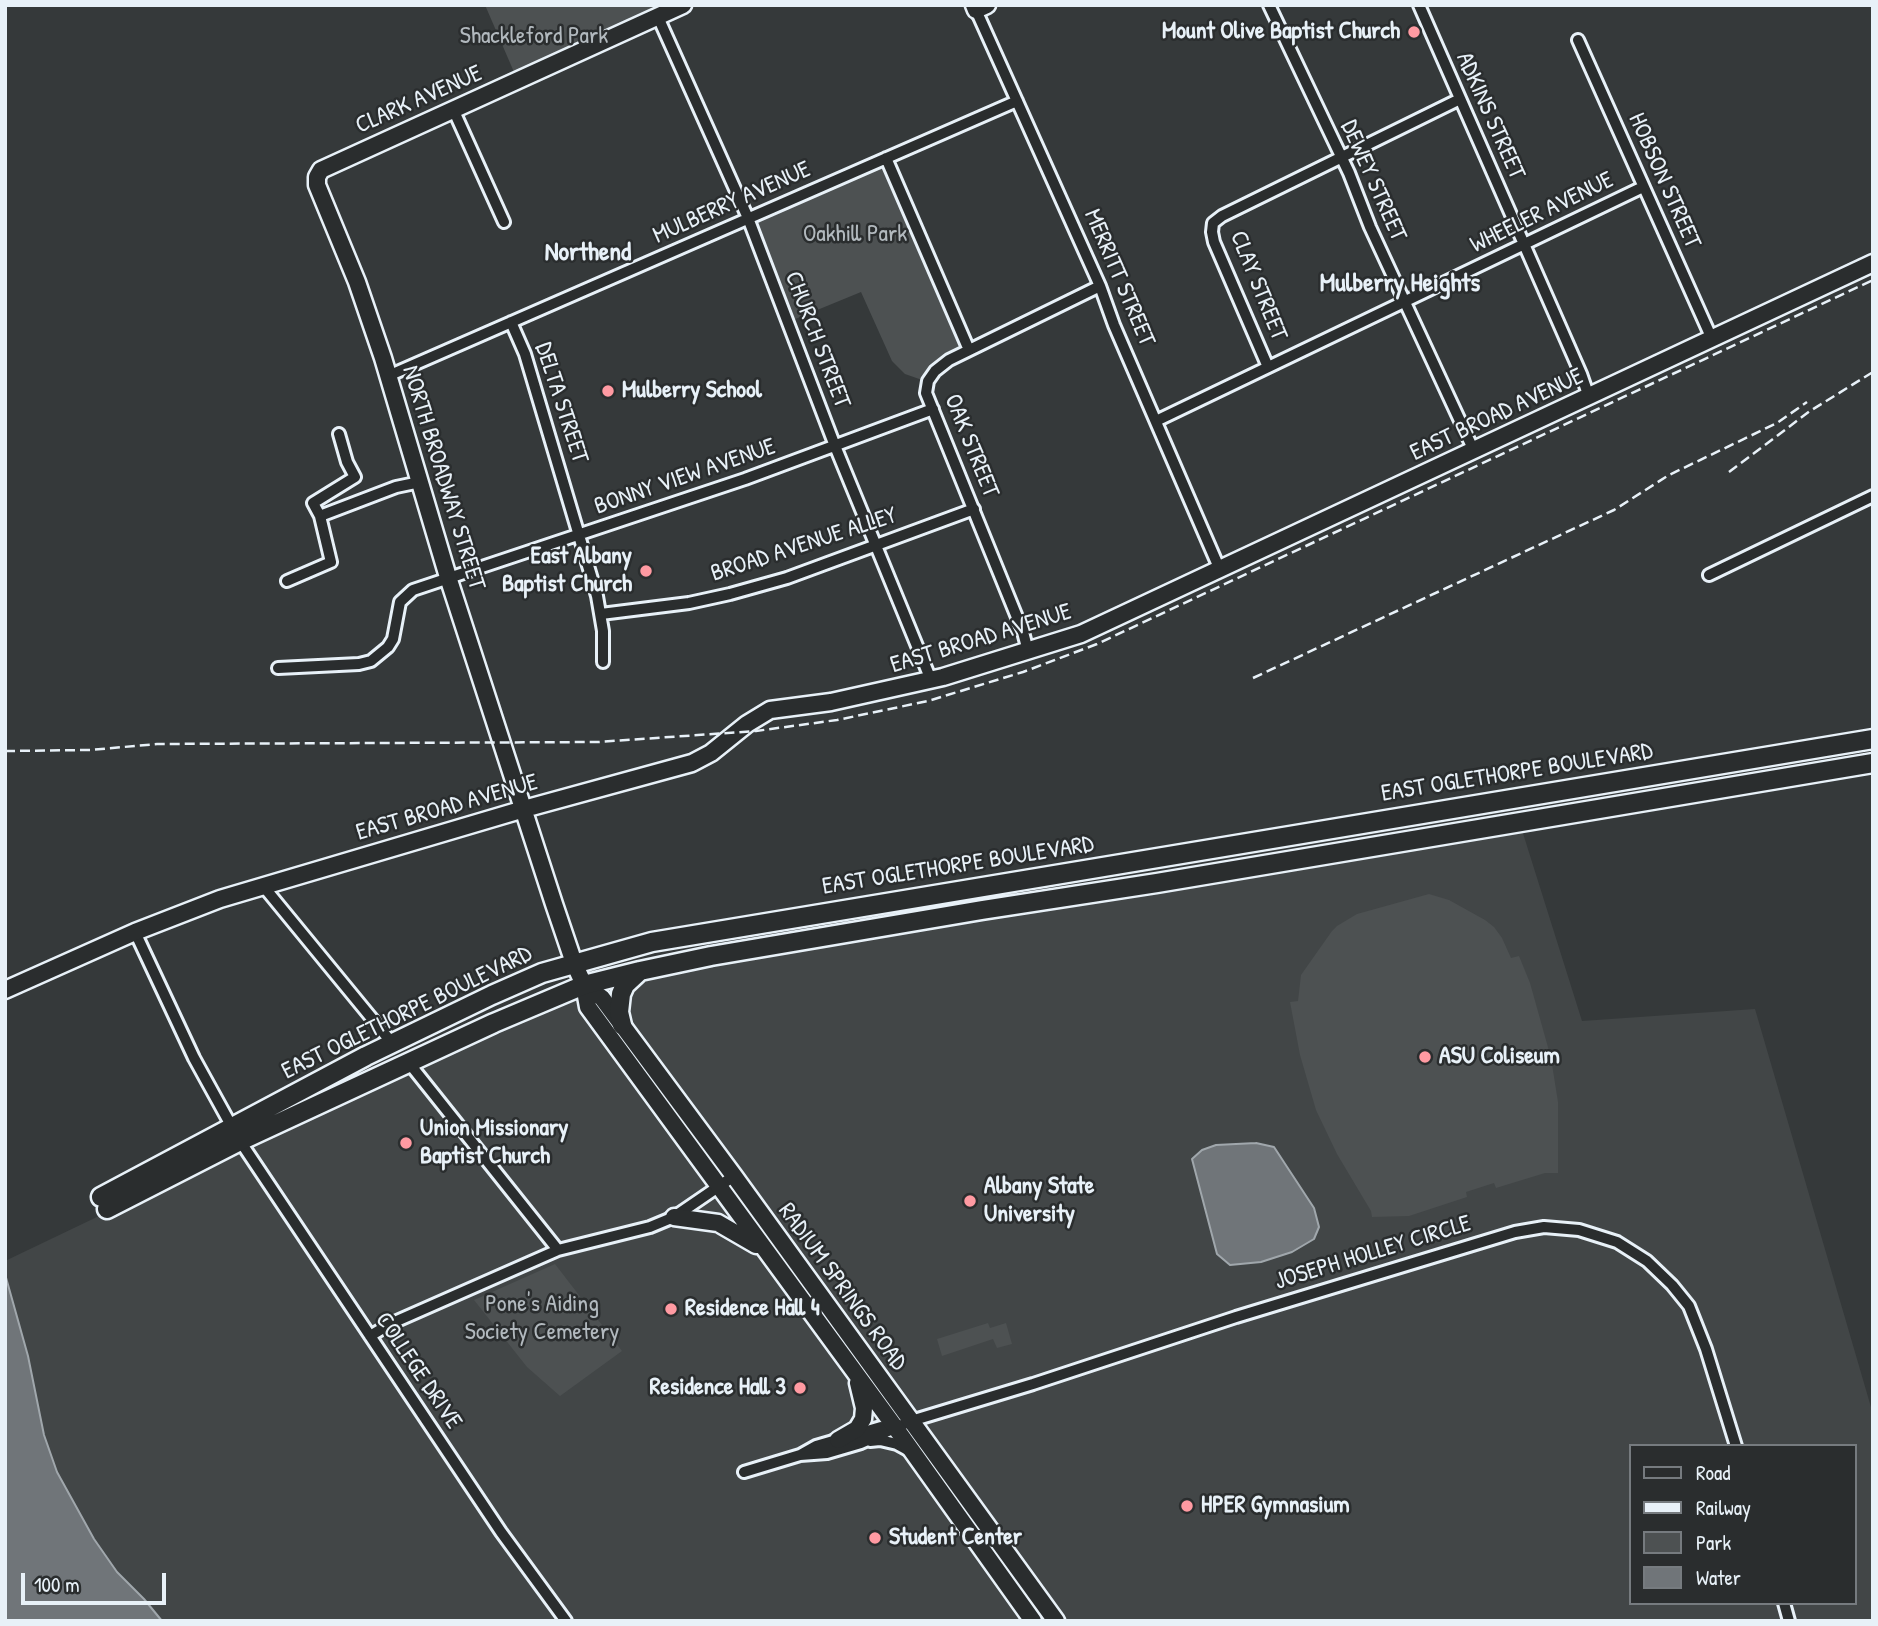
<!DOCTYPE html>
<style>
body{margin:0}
#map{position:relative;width:1878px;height:1626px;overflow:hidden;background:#35393a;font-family:"Patrick Hand",sans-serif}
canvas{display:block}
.frame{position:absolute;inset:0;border:7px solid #e8f1f8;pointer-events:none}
.legend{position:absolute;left:1629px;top:1444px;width:228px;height:161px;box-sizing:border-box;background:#2a2d2e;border:2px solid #767b7f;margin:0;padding:9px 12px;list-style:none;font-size:21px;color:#e8f1f8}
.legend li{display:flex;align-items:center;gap:14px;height:35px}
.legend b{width:35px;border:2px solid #767b7f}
.scale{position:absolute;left:21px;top:1573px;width:145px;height:32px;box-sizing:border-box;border:4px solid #e8f1f8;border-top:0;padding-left:9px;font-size:21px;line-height:24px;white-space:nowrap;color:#e8f1f8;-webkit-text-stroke:5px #2a2d2e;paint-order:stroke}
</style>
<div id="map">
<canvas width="1878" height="1626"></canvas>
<div class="frame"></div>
<ul class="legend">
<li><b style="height:9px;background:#2a2d2e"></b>Road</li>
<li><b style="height:9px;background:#e8f1f8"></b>Railway</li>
<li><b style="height:19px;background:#4d5152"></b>Park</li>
<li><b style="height:19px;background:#707579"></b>Water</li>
</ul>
<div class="scale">100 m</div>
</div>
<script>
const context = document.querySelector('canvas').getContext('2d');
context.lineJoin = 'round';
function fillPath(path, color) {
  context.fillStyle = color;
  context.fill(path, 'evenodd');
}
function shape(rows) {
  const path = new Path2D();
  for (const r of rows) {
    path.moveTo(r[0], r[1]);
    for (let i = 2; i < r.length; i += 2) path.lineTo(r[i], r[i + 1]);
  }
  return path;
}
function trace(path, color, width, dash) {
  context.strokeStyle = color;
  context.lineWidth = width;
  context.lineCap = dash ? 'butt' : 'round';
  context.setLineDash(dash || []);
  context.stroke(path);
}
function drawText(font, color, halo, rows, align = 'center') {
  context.font = font + ' "Patrick Hand",sans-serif';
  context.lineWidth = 5;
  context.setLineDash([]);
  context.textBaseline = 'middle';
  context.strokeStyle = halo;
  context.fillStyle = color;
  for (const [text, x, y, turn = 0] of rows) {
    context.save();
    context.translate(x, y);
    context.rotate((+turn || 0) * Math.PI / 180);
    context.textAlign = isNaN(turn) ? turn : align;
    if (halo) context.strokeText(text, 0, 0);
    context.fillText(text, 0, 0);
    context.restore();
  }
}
fillPath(shape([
 [1521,827,1582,1021,1755,1009,1873,1414,1873,1621,162,1621,144,1599,117,1572,94,1539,57,1472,44,1435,28,1356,5,1274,5,1261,498,1025,662,967],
 [1631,1446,1855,1446,1855,1603,1631,1603]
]), '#424647');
fillPath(shape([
 [485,5,677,5,517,79],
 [886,160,966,348,925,381,905,374,892,361,861,292,788,322,750,219],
 [1429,894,1449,900,1485,920,1494,927,1502,938,1511,958,1519,956,1530,983,1551,1058,1558,1102,1558,1173,1545,1173,1496,1188,1494,1183,1466,1192,1467,1197,1409,1216,1372,1217,1371,1211,1337,1154,1316,1110,1300,1055,1290,1002,1298,1001,1301,975,1332,931,1337,926,1357,914],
 [555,1264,622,1351,560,1396,527,1367,474,1300],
 [988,1323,990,1328,1006,1323,1012,1344,997,1348,993,1339,942,1356,937,1339]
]), '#4d5152');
const water = shape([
 [1256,1143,1274,1147,1314,1208,1319,1227,1314,1239,1292,1252,1261,1262,1230,1265,1217,1254,1192,1159,1202,1150,1216,1145,1256,1143],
 [5,1274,28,1356,44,1435,57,1472,94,1539,117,1572,144,1599,162,1621,5,1621,5,1274]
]);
fillPath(water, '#707579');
trace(water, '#a0a7ac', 2);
const street = shape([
 [1269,5,1349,173,1370,227,1474,451],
 [1419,5,1581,374,1589,397],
 [976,10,1100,286,1114,325,1220,570],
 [658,17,748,218,835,446,931,680],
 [1578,40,1712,339],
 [453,109,504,222],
 [886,158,969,350],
 [511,322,525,354,597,596,603,631,603,662],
 [1268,367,1214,242,1212,232,1213,223,1222,216,1460,99],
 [388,376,1017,101],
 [1156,421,1643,187],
 [320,516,396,487,420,482],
 [1709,575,1873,496],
 [287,581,331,562,320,516,313,503,355,477,347,462,339,434],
 [601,614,689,603,730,594,787,578,974,509],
 [1028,651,1023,632,926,393,928,381,935,371,949,360,1100,286],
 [278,668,359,664,371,661,388,647,393,639,400,602,413,590,745,479,933,409],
 [264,887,392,1043],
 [135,932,194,1058,232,1127],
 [409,1063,558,1250],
 [240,1141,501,1532,566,1621],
 [370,1336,390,1324,558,1250,650,1227,674,1217,734,1176],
 [870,1441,880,1440,897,1444,908,1450],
 [800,1455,827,1453,861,1443,911,1421,1033,1384,1236,1317,1515,1232,1544,1227,1579,1230,1617,1242,1647,1261,1672,1285,1689,1306,1706,1349,1736,1446],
 [744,1472,800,1455,816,1446,881,1427],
 [1784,1603,1789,1621]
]);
const secondary = shape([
 [683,5,321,170,317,177,317,185,357,282,383,358,448,577,554,904,574,963,584,985,588,1007,895,1427,1033,1621],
 [974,5,976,10,987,5],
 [584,985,602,998,734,1176,1056,1621],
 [5,990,135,932,220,899,524,809,692,763,711,753,747,724,770,710,831,702,943,677,1081,634,1873,263],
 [674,1217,718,1223,756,1245],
 [838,1440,857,1429,863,1419,864,1408,858,1383]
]);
const primary = shape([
 [622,1025,619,1012,621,994,625,985,640,971],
 [101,1197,366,1056,492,995,542,973,652,942,1873,739],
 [107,1209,240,1141,494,1023,584,985,640,971,711,956,982,910,1157,883,1873,763]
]);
trace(street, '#e8f1f8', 16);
trace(secondary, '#e8f1f8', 21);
trace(primary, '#e8f1f8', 23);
trace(street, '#2a2d2e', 10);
trace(secondary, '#2a2d2e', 16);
trace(primary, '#2a2d2e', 18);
trace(shape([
 [1729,472,1810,411,1873,372],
 [1253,678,1614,510,1669,475,1777,423,1807,402],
 [5,751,90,750,157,744,598,742,756,731,837,720,928,701,1023,672,1097,644,1873,280]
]), '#e8f1f8', 2.5, [10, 5]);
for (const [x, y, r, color] of [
 [1414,32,7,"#ff9aa2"],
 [608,391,7,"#ff9aa2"],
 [646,571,7,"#ff9aa2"],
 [1425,1057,7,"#ff9aa2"],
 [406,1143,7,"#ff9aa2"],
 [970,1201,7,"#ff9aa2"],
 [671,1309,7,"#ff9aa2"],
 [800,1388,7,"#ff9aa2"],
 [1187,1506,7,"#ff9aa2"],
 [875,1538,7,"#ff9aa2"]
]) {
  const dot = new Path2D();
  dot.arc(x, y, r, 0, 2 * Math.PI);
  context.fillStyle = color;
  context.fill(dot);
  trace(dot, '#2a2d2e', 2.5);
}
drawText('bold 24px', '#e8f1f8', '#2a2d2e', [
 ["Mount Olive Baptist Church",1400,32,"right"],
 ["Mulberry School",622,391],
 ["East Albany",632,557,"right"],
 ["Baptist Church",632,585,"right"],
 ["ASU Coliseum",1439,1057],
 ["Union Missionary",420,1129],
 ["Baptist Church",420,1157],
 ["Albany State",984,1187],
 ["University",984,1215],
 ["Residence Hall 4",685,1309],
 ["Residence Hall 3",786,1388,"right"],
 ["HPER Gymnasium",1201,1506],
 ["Student Center",889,1538]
], 'left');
drawText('24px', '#b2b9be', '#2a2d2e', [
 ["Shackleford Park",534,37],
 ["Oakhill Park",855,235],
 ["Pone's Aiding",542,1305],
 ["Society Cemetery",542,1333]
]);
drawText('24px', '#e8f1f8', '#2a2d2e', [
 ["CLARK AVENUE",419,100,-24],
 ["ADKINS STREET",1490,116,66],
 ["DEWEY STREET",1373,181,66],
 ["HOBSON STREET",1664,181,66],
 ["MULBERRY AVENUE",732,203,-24],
 ["WHEELER AVENUE",1542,213,-26],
 ["MERRITT STREET",1119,278,67],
 ["CLAY STREET",1258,286,68],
 ["CHURCH STREET",817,340,69],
 ["DELTA STREET",561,403,72],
 ["EAST BROAD AVENUE",1497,415,-25],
 ["OAK STREET",971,446,68],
 ["BONNY VIEW AVENUE",685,477,-19],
 ["NORTH BROADWAY STREET",443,478,73],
 ["BROAD AVENUE ALLEY",804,545,-18],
 ["EAST BROAD AVENUE",981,639,-17],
 ["EAST OGLETHORPE BOULEVARD",1517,773,-9],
 ["EAST BROAD AVENUE",447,808,-16],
 ["EAST OGLETHORPE BOULEVARD",958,866,-9],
 ["EAST OGLETHORPE BOULEVARD",407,1013,-26],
 ["JOSEPH HOLLEY CIRCLE",1373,1253,-17],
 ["RADIUM SPRINGS ROAD",842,1287,54],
 ["COLLEGE DRIVE",418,1371,56]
]);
drawText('bold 26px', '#e8f1f8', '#2a2d2e', [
 ["Northend",588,253],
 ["Mulberry Heights",1400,284]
]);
</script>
